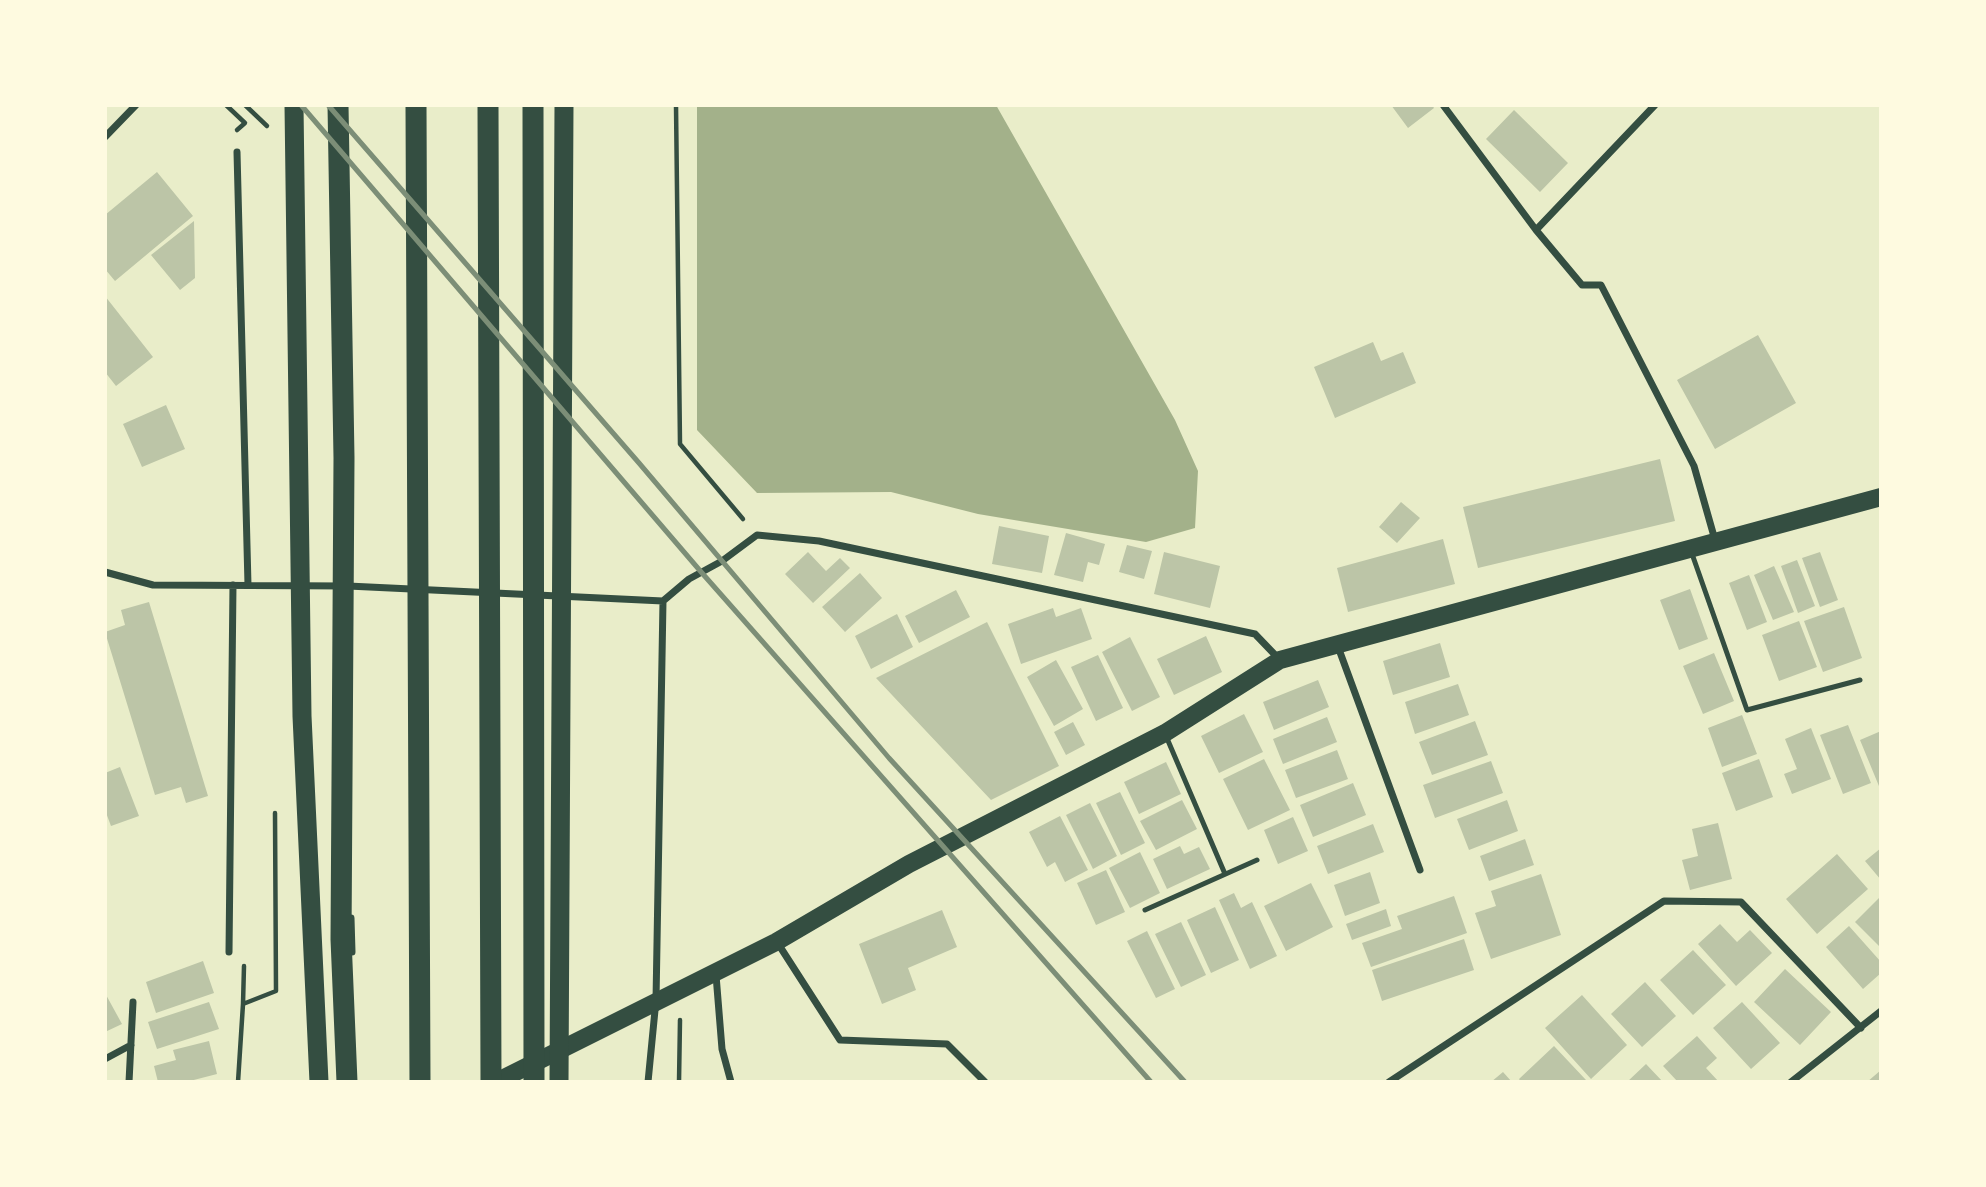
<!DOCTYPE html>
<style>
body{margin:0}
#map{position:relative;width:1986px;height:1187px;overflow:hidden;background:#e9edc9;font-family:Manrope,sans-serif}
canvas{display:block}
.frame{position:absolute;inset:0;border:107px solid #fefae0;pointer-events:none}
</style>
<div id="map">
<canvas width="1986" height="1187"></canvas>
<div class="frame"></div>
</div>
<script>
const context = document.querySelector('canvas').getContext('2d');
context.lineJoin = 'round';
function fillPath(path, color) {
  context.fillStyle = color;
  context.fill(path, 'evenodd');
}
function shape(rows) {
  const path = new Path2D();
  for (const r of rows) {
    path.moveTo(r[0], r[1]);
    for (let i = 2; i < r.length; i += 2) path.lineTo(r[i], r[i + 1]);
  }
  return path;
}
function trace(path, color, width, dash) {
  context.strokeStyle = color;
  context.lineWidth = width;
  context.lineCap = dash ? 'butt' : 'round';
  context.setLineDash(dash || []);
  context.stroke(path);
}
fillPath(shape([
 [697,105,996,105,1175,420,1198,471,1195,528,1146,542,978,514,891,492,757,493,697,430]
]), '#a3b18a');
fillPath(shape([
 [1391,105,1432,105,1434,108,1408,128],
 [1514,110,1568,163,1540,192,1486,139],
 [157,172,193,216,115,281,105,269,105,215],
 [194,221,195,278,180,290,151,255],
 [105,296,153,357,116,386,105,372],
 [1758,335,1796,403,1715,449,1677,380],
 [1373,342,1381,361,1403,352,1416,383,1335,418,1314,367],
 [166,405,185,449,142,467,123,424],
 [1660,459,1675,521,1478,568,1463,507],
 [1401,502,1420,518,1397,543,1379,527],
 [999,526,1049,536,1042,573,992,564],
 [1066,533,1105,544,1099,565,1088,562,1083,582,1054,575],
 [1443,539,1455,584,1348,612,1337,568],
 [1127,545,1152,551,1144,579,1119,572],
 [808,552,826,571,840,558,850,568,813,603,785,574],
 [1164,552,1220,566,1210,608,1154,594],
 [1820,552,1838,600,1820,607,1802,558],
 [1797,560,1815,606,1798,613,1781,566],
 [1774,566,1794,612,1773,620,1754,575],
 [860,573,882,598,845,632,822,607],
 [1749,575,1767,622,1747,630,1729,583],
 [1690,589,1708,639,1679,650,1660,600],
 [956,590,970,617,919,643,905,616],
 [149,602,208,796,186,803,181,787,155,795,105,632,125,625,121,610],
 [1844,607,1862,658,1823,672,1804,621],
 [1053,608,1056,617,1081,608,1092,639,1021,664,1008,624],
 [897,614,913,647,871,669,855,636],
 [1799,621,1817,667,1779,681,1762,635],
 [987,622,1059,766,991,800,876,678],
 [1206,636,1222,672,1174,695,1157,659],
 [1130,637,1160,697,1132,711,1102,652],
 [1440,643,1450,677,1393,695,1383,661],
 [1714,653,1734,701,1703,714,1683,666],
 [1098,655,1123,708,1096,721,1071,667],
 [1056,660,1083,709,1054,726,1027,677],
 [1318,680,1329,707,1274,730,1263,702],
 [1458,684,1469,715,1415,734,1405,702],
 [1244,714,1263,752,1219,773,1201,736],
 [1742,715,1757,754,1722,767,1708,728],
 [1327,717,1337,742,1283,764,1273,739],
 [1475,721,1488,755,1432,775,1419,742],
 [1073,722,1085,745,1066,755,1054,732],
 [1848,725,1871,783,1843,794,1820,735],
 [1811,728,1831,779,1792,794,1784,774,1797,769,1785,739],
 [1881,731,1881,791,1860,740],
 [1337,750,1348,779,1296,798,1285,770],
 [1264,759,1290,810,1248,830,1223,779],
 [1759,759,1773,797,1736,811,1722,773],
 [1491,761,1503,793,1435,818,1423,785],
 [1166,762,1181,794,1139,814,1124,782],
 [120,767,139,816,111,826,105,810,105,773],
 [1353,783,1366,815,1313,837,1300,805],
 [1120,792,1145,843,1121,855,1096,803],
 [1182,800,1197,829,1156,850,1140,821],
 [1507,800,1518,831,1469,850,1457,819],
 [1090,803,1117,856,1093,869,1066,815],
 [1060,816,1088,870,1065,882,1055,862,1047,867,1029,832],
 [1293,817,1308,851,1278,864,1264,830],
 [1718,823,1732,879,1690,890,1682,860,1698,856,1692,829],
 [1373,824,1384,852,1328,874,1317,846],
 [1525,839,1534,865,1489,881,1480,856],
 [1180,846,1184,854,1199,847,1210,869,1167,889,1153,859],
 [1881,848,1881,880,1865,861],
 [1140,852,1160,893,1130,908,1109,868],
 [1837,854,1868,889,1817,934,1786,899],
 [1106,870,1125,912,1096,925,1077,883],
 [1370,872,1380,903,1345,916,1334,885],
 [1541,874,1561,935,1491,959,1475,913,1496,906,1491,891],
 [1311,883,1333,927,1286,951,1264,906],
 [1234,893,1241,908,1252,902,1277,956,1250,969,1219,900],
 [1454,896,1467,933,1371,967,1362,943,1402,929,1397,916],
 [1881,896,1881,948,1855,922],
 [1215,907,1239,960,1211,973,1187,920],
 [1386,909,1391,926,1352,940,1346,924],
 [942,910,957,947,908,968,916,990,882,1004,859,944],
 [1181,922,1206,975,1181,987,1155,934],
 [1720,924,1737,942,1750,930,1772,953,1736,986,1698,944],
 [1849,926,1881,962,1881,973,1863,989,1826,947],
 [1147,931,1175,989,1156,998,1127,941],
 [1464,939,1474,970,1382,1001,1372,970],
 [1693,950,1726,985,1693,1015,1660,980],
 [203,961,214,993,156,1013,146,982],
 [1785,969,1831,1012,1800,1045,1754,1002],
 [1645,982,1676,1016,1642,1047,1611,1014],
 [105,993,122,1024,105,1032],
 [1582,995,1627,1045,1591,1079,1545,1028],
 [209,1002,219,1029,157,1049,148,1022],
 [1742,1002,1780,1043,1751,1069,1713,1028],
 [1697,1036,1717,1058,1706,1068,1719,1082,1678,1082,1663,1066],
 [209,1041,217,1074,186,1082,158,1082,154,1066,176,1060,173,1050],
 [1554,1046,1586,1080,1584,1082,1521,1082,1519,1079],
 [1646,1064,1663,1082,1627,1082],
 [1881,1070,1881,1082,1867,1082],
 [1503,1072,1512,1082,1491,1082]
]), '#bcc5a7');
trace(shape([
 [226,105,245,123,237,130],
 [245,105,267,126],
 [676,105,680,444,743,519],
 [243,1004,244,966],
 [238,1082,243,1004,276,991,275,813],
 [679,1082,680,1020]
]), '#344e41', 4.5);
trace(shape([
 [1691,551,1747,710,1860,680],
 [1166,736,1225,874],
 [1145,910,1257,860]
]), '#344e41', 5);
trace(shape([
 [1443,105,1536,230,1582,285,1601,285,1694,466,1715,540],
 [105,137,136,105],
 [237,152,248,585],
 [1536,230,1655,105],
 [105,572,153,585,348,586,663,601],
 [1337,644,1420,870],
 [351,918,352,952],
 [777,942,840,1040,947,1044,985,1082],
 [229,952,233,585],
 [716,975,722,1049,731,1082],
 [105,1059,131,1045],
 [129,1082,133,1002],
 [648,1082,656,1000,663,601,689,579,722,561,757,535,819,541,1255,634,1279,659],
 [1389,1082,1664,901,1741,902,1861,1028],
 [1791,1082,1881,1011]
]), '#344e41', 7);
trace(shape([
 [496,1082,776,942,909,864,1165,733,1280,660,1881,497]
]), '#344e41', 18);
trace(shape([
 [294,105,302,716,319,1082],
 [559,1082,564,105]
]), '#344e41', 19);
trace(shape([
 [338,105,344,458,341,939,347,1082],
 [416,105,420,1082],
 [488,105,491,1082],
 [533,105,534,1082]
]), '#344e41', 21);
trace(shape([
 [301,105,702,573,1151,1082],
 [328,105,639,463,889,758,1185,1082]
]), '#7c8e77', 5);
</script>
